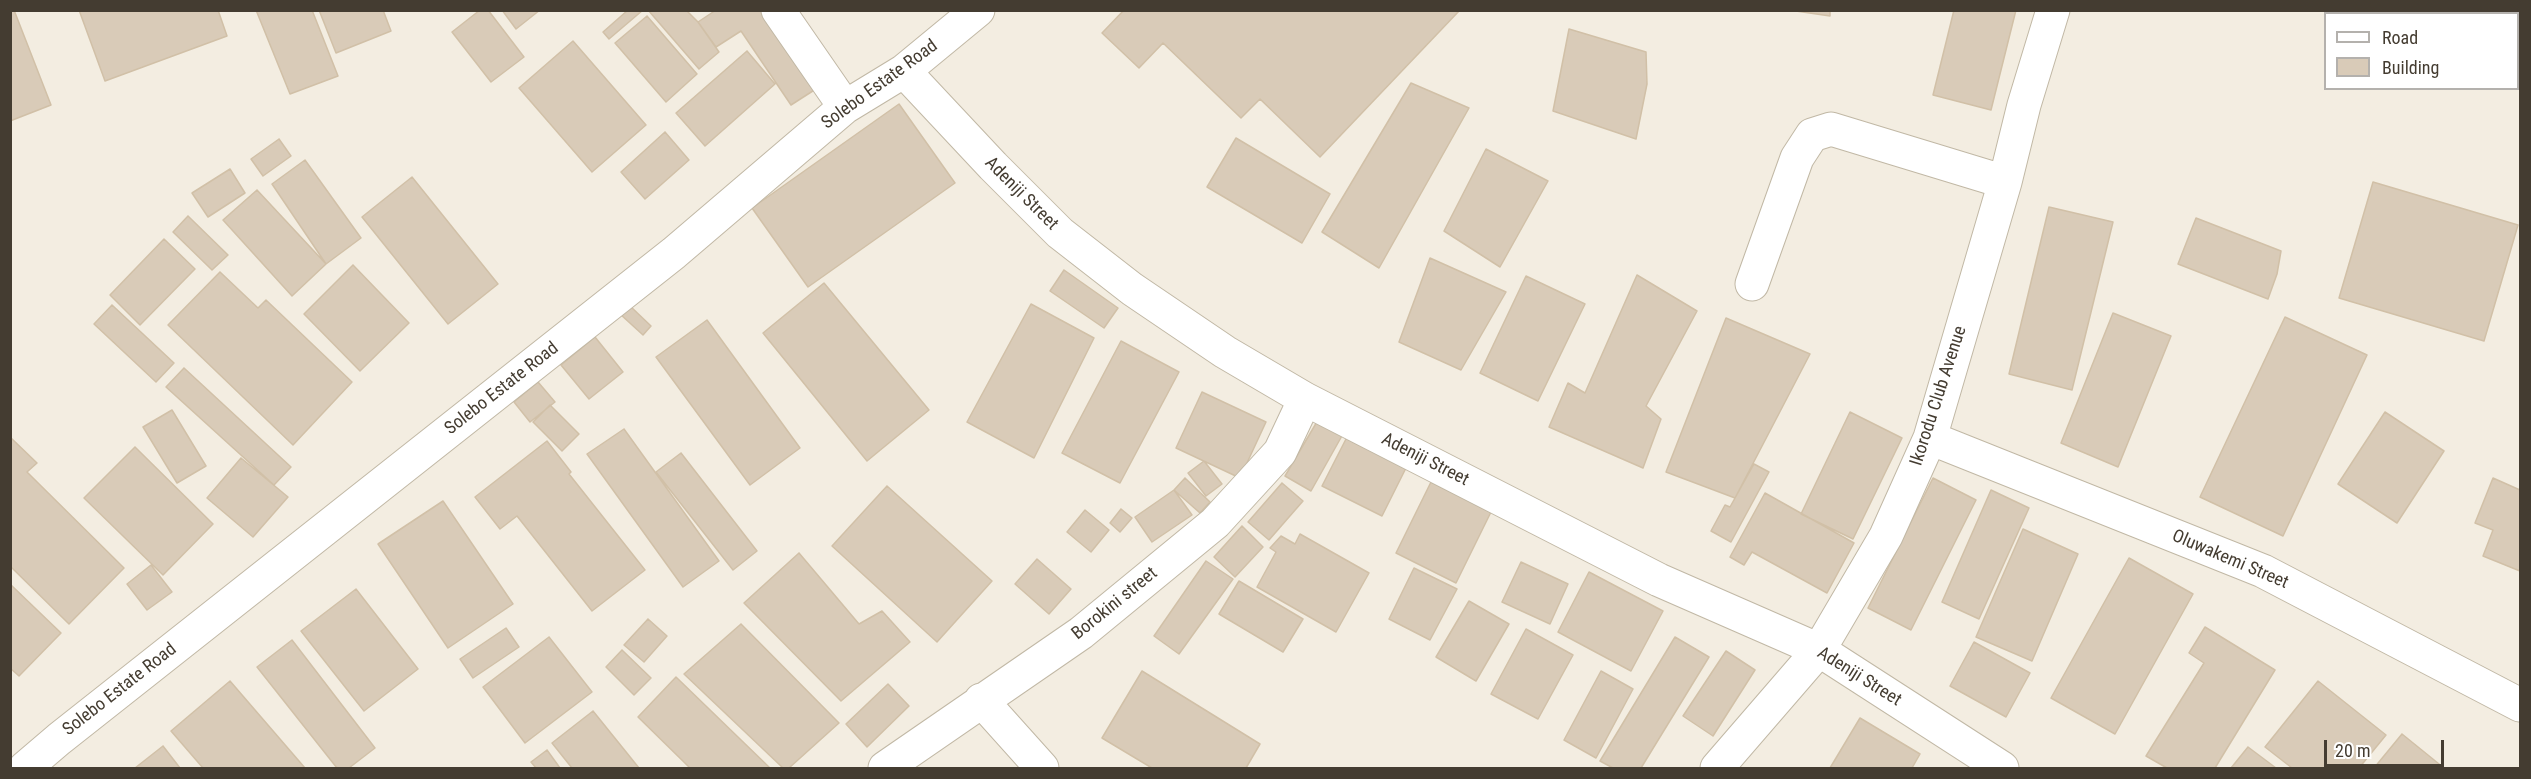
<!DOCTYPE html>
<style>
body{margin:0}
#map{position:relative;width:2531px;height:779px;overflow:hidden;background:#f3ede1;font-family:"Roboto Condensed",sans-serif}
canvas{display:block}
.frame{position:absolute;inset:0;border:12px solid #443c31;pointer-events:none}
.legend{position:absolute;left:2324px;top:12px;width:195px;height:78px;box-sizing:border-box;background:#fff;border:2px solid #b4b1ad;margin:0;padding:8px 10px;list-style:none;font-size:18px;color:#443c31}
.legend li{display:flex;align-items:center;gap:12px;height:30px}
.legend b{width:30px;border:2px solid #b4b1ad}
.scale{position:absolute;left:2324px;top:740px;width:120px;height:27px;box-sizing:border-box;border:3px solid #443c31;border-top:0;padding-left:8px;font-size:18px;line-height:21px;white-space:nowrap;color:#443c31;-webkit-text-stroke:4px #fff;paint-order:stroke}
</style>
<div id="map">
<canvas width="2531" height="779"></canvas>
<div class="frame"></div>
<ul class="legend">
<li><b style="height:8px;background:#fff"></b>Road</li>
<li><b style="height:16px;background:#d9cbb8"></b>Building</li>
</ul>
<div class="scale">20 m</div>
</div>
<script>
const context = document.querySelector('canvas').getContext('2d');
context.lineJoin = 'round';
function fillPath(path, color) {
  context.fillStyle = color;
  context.fill(path, 'evenodd');
}
function shape(rows) {
  const path = new Path2D();
  for (const r of rows) {
    path.moveTo(r[0], r[1]);
    for (let i = 2; i < r.length; i += 2) path.lineTo(r[i], r[i + 1]);
  }
  return path;
}
function trace(path, color, width, dash) {
  context.strokeStyle = color;
  context.lineWidth = width;
  context.lineCap = dash ? 'butt' : 'round';
  context.setLineDash(dash || []);
  context.stroke(path);
}
function drawText(font, color, halo, rows, align = 'center') {
  context.font = font + ' "Roboto Condensed",sans-serif';
  context.lineWidth = 4.5;
  context.setLineDash([]);
  context.textBaseline = 'middle';
  context.strokeStyle = halo;
  context.fillStyle = color;
  for (const [text, x, y, turn = 0] of rows) {
    context.save();
    context.translate(x, y);
    context.rotate((+turn || 0) * Math.PI / 180);
    context.textAlign = isNaN(turn) ? turn : align;
    if (halo) context.strokeText(text, 0, 0);
    context.fillText(text, 0, 0);
    context.restore();
  }
}
const building = shape([
 [10,10,14,10,51,105,10,121,10,10],
 [79,10,218,10,227,36,105,81,79,10],
 [256,10,312,10,338,76,290,94,256,10],
 [319,10,383,10,391,31,336,53,319,10],
 [480,10,488,10,524,57,491,82,452,32,480,10],
 [502,10,540,10,516,29,502,10],
 [628,10,643,10,609,39,603,32,628,10],
 [648,10,686,10,698,22,719,52,699,69,648,10],
 [716,10,766,10,819,87,791,105,741,31,716,47,698,22,716,10],
 [1124,10,1460,10,1320,157,1260,99,1241,118,1163,43,1139,68,1102,33,1124,10],
 [1789,10,1830,10,1830,16,1789,10],
 [1954,10,2016,10,1991,110,1933,95,1954,10],
 [647,16,697,74,666,102,615,43,647,16],
 [1569,29,1646,52,1647,84,1636,139,1553,111,1569,29],
 [573,41,646,125,592,172,519,88,573,41],
 [747,51,775,84,705,146,676,113,747,51],
 [1411,83,1469,108,1379,268,1322,232,1411,83],
 [899,104,955,183,808,287,752,208,899,104],
 [665,132,689,160,645,199,621,172,665,132],
 [1236,138,1330,194,1302,243,1207,187,1236,138],
 [279,139,291,156,263,176,251,159,279,139],
 [1486,149,1548,181,1500,267,1444,231,1486,149],
 [305,160,361,238,326,264,272,184,305,160],
 [230,169,245,193,208,217,192,193,230,169],
 [412,177,498,284,448,324,362,217,412,177],
 [2373,182,2518,225,2484,341,2339,298,2373,182],
 [257,190,326,264,292,296,223,220,257,190],
 [2049,207,2113,222,2072,390,2009,374,2049,207],
 [188,216,228,255,212,270,173,232,188,216],
 [2196,218,2281,251,2277,274,2268,299,2178,264,2196,218],
 [164,239,195,269,140,325,110,295,164,239],
 [1430,258,1506,292,1461,370,1399,342,1430,258],
 [353,265,409,323,360,371,304,314,353,265],
 [1064,270,1118,308,1104,328,1050,291,1064,270],
 [220,272,258,308,266,300,352,382,293,445,168,325,220,272],
 [1637,275,1697,311,1646,406,1661,419,1643,468,1549,427,1568,383,1585,393,1637,275],
 [1526,276,1585,304,1538,401,1480,373,1526,276],
 [824,283,929,410,867,461,763,333,824,283],
 [1031,304,1094,338,1034,458,967,422,1031,304],
 [112,305,174,363,156,382,94,324,112,305],
 [629,305,651,326,643,335,620,314,629,305],
 [2113,313,2171,336,2118,467,2061,443,2113,313],
 [2285,317,2367,355,2283,536,2200,497,2285,317],
 [1726,318,1810,354,1735,498,1666,472,1726,318],
 [707,320,800,448,750,485,656,357,707,320],
 [595,337,623,372,589,399,561,365,595,337],
 [1121,341,1179,372,1120,483,1062,453,1121,341],
 [184,368,291,467,274,485,166,387,184,368],
 [538,382,555,402,530,422,514,402,538,382],
 [1202,392,1266,422,1240,478,1176,448,1202,392],
 [550,405,579,434,562,451,533,422,550,405],
 [172,410,206,466,177,483,143,427,172,410],
 [1850,412,1902,438,1853,539,1801,514,1850,412],
 [2385,412,2444,451,2397,523,2338,484,2385,412],
 [1318,420,1343,434,1311,491,1285,476,1318,420],
 [624,429,719,561,683,587,587,454,624,429],
 [10,437,37,463,27,472,124,568,69,624,10,566,10,437],
 [1347,437,1406,468,1382,516,1322,486,1347,437],
 [547,441,571,472,569,474,645,570,592,611,517,516,500,529,475,497,547,441],
 [135,447,213,524,163,575,84,498,135,447],
 [681,453,757,551,733,570,656,472,681,453],
 [241,458,288,497,253,537,207,498,241,458],
 [1204,461,1222,484,1206,496,1188,473,1204,461],
 [1754,464,1769,472,1731,542,1711,531,1725,505,1730,507,1754,464],
 [1185,478,1210,502,1200,513,1174,490,1185,478],
 [1933,478,1976,500,1911,630,1868,608,1933,478],
 [2493,478,2520,490,2520,571,2483,556,2493,530,2475,523,2493,478],
 [1431,482,1491,512,1456,583,1396,553,1431,482],
 [1282,483,1303,501,1269,540,1248,522,1282,483],
 [887,486,992,581,937,642,832,546,887,486],
 [1174,490,1192,515,1152,542,1135,517,1174,490],
 [1991,490,2029,508,1979,619,1942,602,1991,490],
 [1765,493,1854,543,1827,593,1752,552,1744,565,1730,557,1765,493],
 [443,501,513,604,448,648,378,544,443,501],
 [1121,509,1132,518,1120,532,1110,523,1121,509],
 [1085,510,1109,530,1091,552,1067,532,1085,510],
 [1242,526,1263,547,1235,577,1214,557,1242,526],
 [2023,529,2078,554,2032,661,1976,637,2023,529],
 [1300,534,1369,573,1336,632,1257,587,1276,552,1270,548,1281,536,1295,544,1300,534],
 [799,553,859,624,882,611,910,642,841,701,744,603,799,553],
 [2129,558,2193,594,2115,734,2051,698,2129,558],
 [1037,559,1071,589,1049,614,1015,584,1037,559],
 [1206,561,1233,579,1179,654,1154,636,1206,561],
 [1521,562,1568,584,1550,624,1502,602,1521,562],
 [151,565,172,592,147,610,127,584,151,565],
 [1414,568,1457,589,1430,640,1389,619,1414,568],
 [1589,572,1663,611,1631,671,1558,632,1589,572],
 [1239,581,1303,619,1283,652,1219,614,1239,581],
 [10,584,61,633,19,676,10,668,10,584],
 [356,589,418,669,364,711,301,631,356,589],
 [1469,601,1509,624,1476,681,1436,657,1469,601],
 [648,619,667,636,644,662,624,645,648,619],
 [741,624,839,723,789,768,783,768,684,674,741,624],
 [2205,627,2275,670,2215,768,2167,768,2146,756,2204,663,2189,653,2205,627],
 [506,628,519,647,473,678,460,659,506,628],
 [1526,629,1573,655,1538,719,1491,694,1526,629],
 [549,637,592,692,525,743,483,687,549,637],
 [1675,637,1709,657,1641,768,1613,768,1600,761,1675,637],
 [292,640,375,748,349,768,337,768,257,667,292,640],
 [1974,642,2030,673,2006,717,1950,686,1974,642],
 [622,650,651,678,634,695,606,667,622,650],
 [1726,651,1755,670,1713,736,1683,716,1726,651],
 [1142,671,1260,744,1246,768,1152,768,1102,738,1142,671],
 [1601,671,1633,689,1596,758,1564,740,1601,671],
 [676,677,770,768,690,768,638,717,676,677],
 [230,681,305,768,203,768,171,731,230,681],
 [2318,681,2386,735,2359,768,2292,768,2265,747,2318,681],
 [888,684,909,706,867,747,846,724,888,684],
 [593,711,639,768,572,768,552,743,593,711],
 [1860,718,1920,754,1912,768,1830,768,1860,718],
 [2402,734,2444,768,2374,768,2402,734],
 [163,746,180,768,135,768,163,746],
 [2248,747,2276,768,2231,768,2248,747],
 [547,750,560,768,536,768,531,762,547,750]
]);
fillPath(building, '#d9cbb8');
trace(building, '#d1c0a7', 1.5);
const minor = shape([
 [778,10,845,107],
 [904,71,993,166,1060,233,1132,289,1225,352,1305,399,1659,580,1819,650,2002,768],
 [1752,284,1797,158,1812,135,1831,129,2005,182],
 [1930,438,2263,571,2520,705],
 [981,700,1042,768],
 [25,768,59,739,674,253,845,107,904,71,978,10],
 [885,768,1081,633,1215,523,1280,452,1305,399],
 [1717,768,1819,650,1886,536,1930,438,2005,182,2024,105,2053,10]
]);
trace(minor, '#c1b8a5', 35);
trace(minor, '#fff', 33);
drawText('18px', '#443c31', '#fff', [
 ["Solebo Estate Road",880,85,-36],
 ["Adeniji Street",1021,194,45],
 ["Solebo Estate Road",502,389,-38],
 ["Ikorodu Club Avenue",1939,396,-72],
 ["Adeniji Street",1425,460,27],
 ["Oluwakemi Street",2230,560,23],
 ["Borokini street",1115,604,-39],
 ["Adeniji Street",1859,677,32],
 ["Solebo Estate Road",120,690,-38]
]);
</script>
